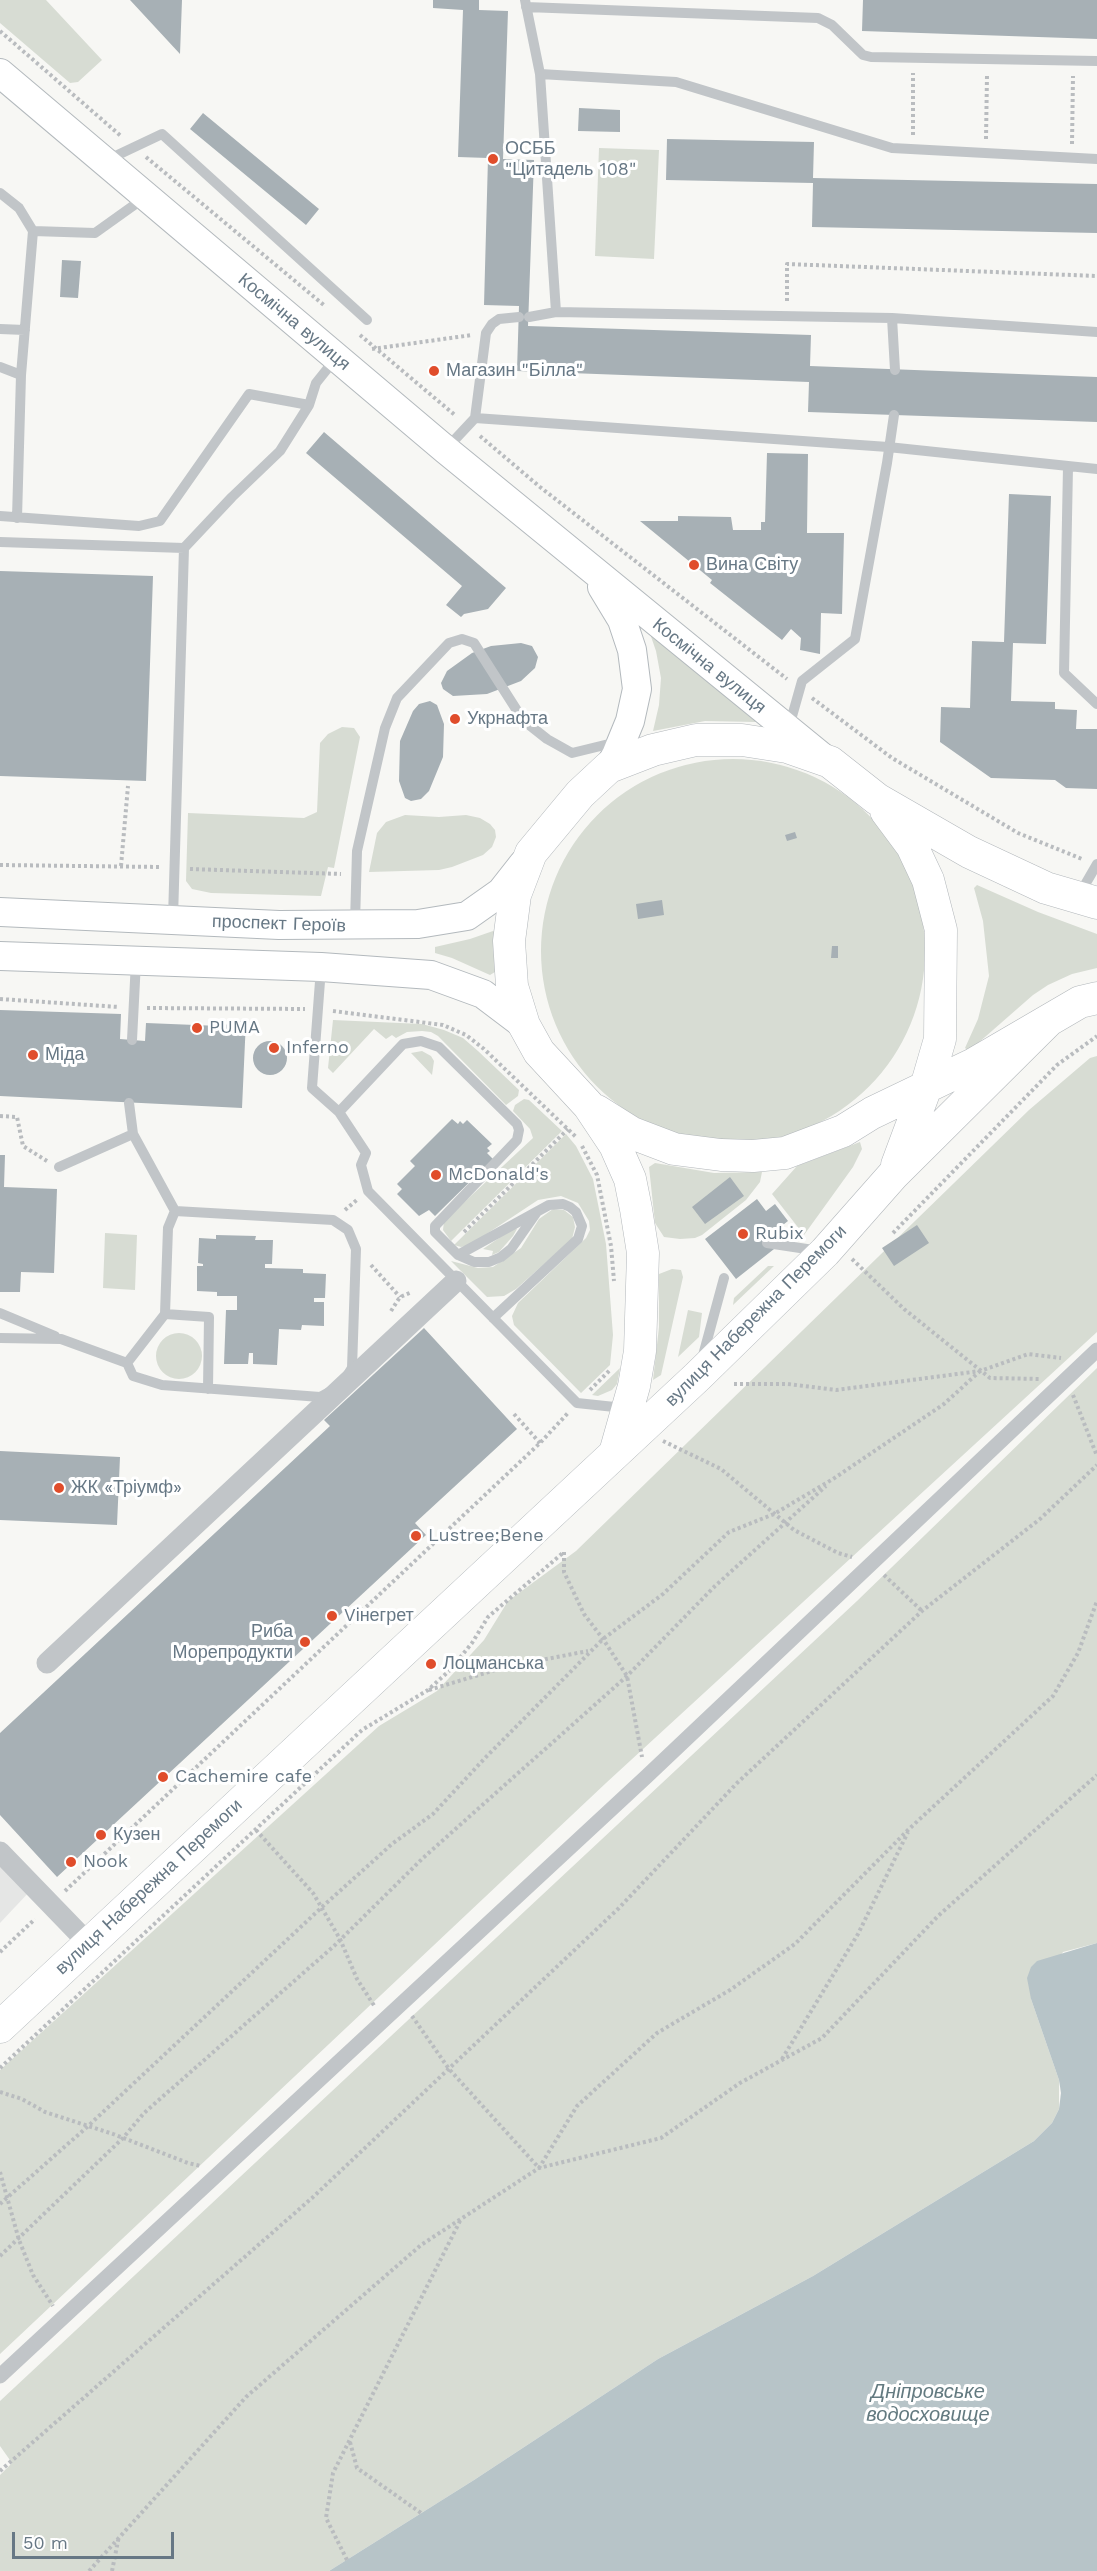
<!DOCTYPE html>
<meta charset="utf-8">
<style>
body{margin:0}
#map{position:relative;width:1097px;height:2571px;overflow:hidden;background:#f7f7f4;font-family:"Work Sans",sans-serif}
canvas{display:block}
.scale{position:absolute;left:12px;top:2532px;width:162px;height:27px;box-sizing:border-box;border:3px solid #677885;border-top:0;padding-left:8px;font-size:18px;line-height:21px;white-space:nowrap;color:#677885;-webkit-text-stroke:4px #fff;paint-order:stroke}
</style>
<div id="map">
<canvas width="1097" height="2571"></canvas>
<div class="scale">50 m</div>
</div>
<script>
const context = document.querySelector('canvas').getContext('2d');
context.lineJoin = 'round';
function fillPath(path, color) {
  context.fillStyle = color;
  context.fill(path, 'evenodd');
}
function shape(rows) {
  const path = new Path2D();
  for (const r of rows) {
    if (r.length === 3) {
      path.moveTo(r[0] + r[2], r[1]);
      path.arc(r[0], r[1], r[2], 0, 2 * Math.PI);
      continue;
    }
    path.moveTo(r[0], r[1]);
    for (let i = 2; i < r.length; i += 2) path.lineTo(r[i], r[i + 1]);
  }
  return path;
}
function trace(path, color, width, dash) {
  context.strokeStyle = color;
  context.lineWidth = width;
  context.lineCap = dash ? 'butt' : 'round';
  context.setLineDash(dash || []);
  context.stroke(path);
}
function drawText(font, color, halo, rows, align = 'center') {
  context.font = font + ' "Work Sans",sans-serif';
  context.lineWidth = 6;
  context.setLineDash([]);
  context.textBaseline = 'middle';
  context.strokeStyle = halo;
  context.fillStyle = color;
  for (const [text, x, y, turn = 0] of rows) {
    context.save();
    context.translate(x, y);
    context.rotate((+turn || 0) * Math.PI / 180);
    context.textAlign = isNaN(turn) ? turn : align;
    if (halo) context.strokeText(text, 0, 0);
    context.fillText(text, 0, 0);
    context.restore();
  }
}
fillPath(shape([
 [0,1860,31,1890,0,1923]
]), '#e5e6e5');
fillPath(shape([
 [0,0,46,0,102,60,78,82,70,83,0,23],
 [599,148,659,150,654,259,595,256],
 [647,625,764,718,755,722,705,721,653,731,659,705,661,678,656,651],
 [342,727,354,728,360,737,334,868,328,867,321,896,211,893,192,889,186,881,188,813,304,818,317,812,320,743,328,734],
 [733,951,192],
 [405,815,439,817,466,815,480,818,490,824,495,830,496,837,492,847,483,855,452,867,439,870,369,872,377,833,386,822],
 [977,885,1038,912,1097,934,1097,968,1072,974,1048,985,1033,995,969,1051,965,1048,978,1019,989,976,983,921,974,888],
 [493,931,498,934,495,972,490,975,452,958,435,953,435,947,470,939],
 [333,1020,422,1024,444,1030,463,1038,478,1051,519,1090,518,1096,506,1105,438,1036,431,1032,422,1031,407,1032,396,1038,392,1035,386,1039,374,1029,333,1073,328,1068],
 [422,1051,431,1056,434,1061,432,1075,411,1053],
 [1097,1056,1097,1332,606,1783,0,2354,0,2070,379,1726,437,1691,484,1640,508,1601,576,1551,1029,1110,1090,1058],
 [524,1099,529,1100,562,1131,451,1241,443,1230,444,1221,533,1138,530,1129,513,1111,515,1105],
 [566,1134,576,1146,593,1179,606,1244,613,1335,610,1365,581,1393,514,1325,512,1316,518,1303,586,1238,590,1230,589,1221,578,1203,561,1196,538,1200,482,1237,466,1246,461,1247,454,1245],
 [860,1142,862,1149,853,1167,804,1235,772,1194,797,1166],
 [655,1163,714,1173,762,1172,760,1182,746,1200,702,1235,695,1238,680,1239,664,1237,655,1223,649,1167],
 [553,1209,564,1210,573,1217,575,1227,572,1239,516,1289,504,1296,487,1297,451,1261,478,1268,493,1267,521,1248,539,1219],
 [515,1227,517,1229,513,1236,499,1252,492,1255,493,1251,483,1249],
 [105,1233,137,1235,135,1290,103,1288],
 [768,1266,774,1266,733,1305,734,1298],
 [672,1269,681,1270,683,1277,661,1375,653,1380,659,1327,659,1274],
 [688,1310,702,1313,699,1337,678,1357],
 [179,1356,23],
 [620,1368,617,1384,612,1390,598,1396,592,1395],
 [1097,1368,1097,1943,1063,1952,1031,1999,1059,2080,1059,2109,1052,2123,1034,2141,813,2276,658,2359,474,2480,329,2571,0,2571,0,2475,12,2463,0,2446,0,2401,857,1601]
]), '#d7dcd3');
fillPath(shape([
 [1097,1943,1097,2571,329,2571,474,2480,658,2359,813,2276,1034,2141,1052,2123,1059,2109,1061,2093,1059,2080,1031,1999,1027,1978,1031,1967,1037,1961]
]), '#b7c4c8');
fillPath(shape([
 [130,0,182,0,180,54],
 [433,0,479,0,479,10,508,11,503,159,534,160,528,326,811,335,810,366,1097,377,1097,422,808,412,809,382,517,371,519,306,484,305,488,158,458,157,463,10,433,8],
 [863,0,1097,0,1097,39,862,31],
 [579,108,620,110,620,132,578,131],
 [203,113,319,209,306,225,190,129],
 [667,139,814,142,813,178,1097,184,1097,233,812,227,813,183,666,180],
 [62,260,81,261,78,298,60,297],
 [324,432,506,588,488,609,464,614,461,617,446,605,462,586,306,453],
 [767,453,808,454,807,533,844,533,842,614,821,613,820,654,800,650,801,638,791,629,782,640,710,583,712,580,640,521,678,521,678,516,731,517,733,530,761,530,761,522,765,522],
 [1009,494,1051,496,1046,644,1013,643,1011,701,1055,702,1055,709,1077,710,1076,729,1097,729,1097,789,1066,788,1055,780,991,778,940,742,941,707,970,708,972,641,1004,642],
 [0,571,153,576,146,781,0,776],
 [521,643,532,646,538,657,535,668,521,681,487,694,453,696,443,689,441,683,447,671,472,653,491,646],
 [430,701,437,705,444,724,443,757,429,791,421,799,411,801,405,798,399,781,400,741,413,711,419,704],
 [795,832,797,838,787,841,785,835],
 [662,900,664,915,638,919,636,904],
 [832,946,838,946,838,958,831,958],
 [0,1010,121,1014,120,1039,145,1041,146,1023,220,1026,246,1020,242,1108,0,1096],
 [270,1058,17],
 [452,1119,458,1124,460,1121,463,1124,467,1120,492,1144,487,1148,490,1151,487,1153,493,1159,435,1216,429,1210,419,1216,397,1194,402,1189,397,1184,415,1166,410,1161],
 [0,1155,5,1155,4,1187,57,1189,54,1273,21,1272,20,1292,0,1292],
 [730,1177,744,1196,705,1224,692,1207],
 [757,1199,766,1211,775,1204,788,1221,779,1228,788,1238,736,1279,705,1239],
 [917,1225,929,1243,894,1266,882,1248],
 [216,1235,256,1236,255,1240,273,1240,272,1264,265,1264,265,1268,303,1269,303,1273,326,1274,325,1298,314,1298,314,1302,324,1302,324,1326,302,1325,301,1330,279,1329,277,1365,253,1364,253,1353,249,1353,248,1364,224,1364,226,1310,237,1310,237,1296,217,1296,217,1292,197,1291,197,1266,203,1266,203,1264,198,1263,199,1238,216,1239],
 [424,1328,517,1429,415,1523,426,1535,57,1877,0,1815,0,1733,330,1426,324,1420],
 [0,1451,120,1457,117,1525,0,1520]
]), '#a7b0b5');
const secondary = shape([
 [0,73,446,450,821,756],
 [602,587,622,620,632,650,637,689,630,721,616,755,609,767],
 [0,912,279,925,418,924,467,916,501,892,523,864],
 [0,956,321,967,431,975,483,994,524,1025]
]);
const primary = shape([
 [886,811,912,846,928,880,941,930,940,1039,926,1087,897,1165],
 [597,1111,632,1133,674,1149,721,1155,753,1156,785,1153,843,1131,872,1113,972,1065,1080,1002,1097,998],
 [615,1453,634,1386,640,1351,643,1253,636,1209,630,1179,615,1145,589,1106,539,1052,524,1025,512,986,509,941,515,895,531,853,580,794,609,767,653,750,696,740,742,740,787,747,830,762,877,799,969,852,1046,888,1097,903],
 [0,2027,697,1377,825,1252,893,1175,1048,1021]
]);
trace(secondary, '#b3b9bd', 30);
trace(primary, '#b2b7bb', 33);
trace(shape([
 [0,31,122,137],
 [913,135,913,73],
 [986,139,987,75],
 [1072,144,1073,76],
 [146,157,325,306],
 [787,301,787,264,1097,276],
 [360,335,456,416],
 [372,349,472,335],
 [480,436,540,487,787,679],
 [812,698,892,758,1018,833,1082,859],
 [0,865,161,867],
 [121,866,128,786],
 [190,869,341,874],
 [0,999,119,1007],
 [147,1008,305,1009],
 [333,1011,443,1025,466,1035,484,1049,576,1137],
 [0,1116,17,1117,23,1146,47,1161],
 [582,1146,597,1175,611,1246,614,1281],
 [345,1210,358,1199],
 [464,1232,568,1129],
 [893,1233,1057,1065,1097,1036],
 [852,1259,904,1309,990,1378,1040,1379],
 [371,1265,400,1297],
 [391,1311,400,1297,412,1292],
 [734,1384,788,1384,836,1390,980,1371,1028,1354,1061,1358],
 [590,1390,610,1370],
 [1073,1395,1097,1456],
 [514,1414,540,1443],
 [663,1441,721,1469,794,1530,838,1553,852,1557],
 [564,1552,564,1572,584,1614,603,1639,627,1676,642,1757],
 [884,1575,922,1611],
 [429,1690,505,1667,588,1651],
 [256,1830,313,1893,340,1939,357,1979,375,2007],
 [65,1891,540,1443,568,1413],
 [0,1952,35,1919],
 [412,2016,449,2069,539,2168,577,2106,657,2033,730,1990,795,1944,909,1829,1053,1696,1078,1653,1097,1601],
 [782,2059,858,1934,908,1832],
 [0,2068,362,1730,428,1690,449,1671,472,1643,488,1617,564,1552],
 [0,2092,22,2099,45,2112,113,2134,188,2163,201,2166],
 [0,2172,19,2240,33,2275,53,2306],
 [0,2204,87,2127,321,1908,392,1844,433,1814,485,1758,603,1639,663,1594,729,1532,774,1514,833,1479,944,1404,980,1371],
 [0,2256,123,2138,144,2113,334,1946,423,1858,627,1676,715,1586,826,1486],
 [350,2442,357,2468,421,2513],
 [0,2471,312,2198,619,1908,737,1783,922,1611,1040,1519,1097,1465],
 [347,2560,326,2518,333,2473,461,2219],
 [89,2571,246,2397,421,2245,539,2168,661,2138,740,2083,822,2038,938,1916,1097,1775],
 [112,2571,119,2536]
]), '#b9bcbf', 4, [3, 3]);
trace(shape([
 [525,0,540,74,556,312],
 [526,7,818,18,832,25,863,55,871,57,1097,61],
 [540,74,676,82,892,148,1097,159],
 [107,160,162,134,367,320],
 [0,193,19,208,33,231,21,375],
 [33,231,95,233,144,198],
 [529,317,556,312,892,318,1097,332],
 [892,318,895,370],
 [0,329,25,330],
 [0,367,21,375,17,518],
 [475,418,486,333,492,324,499,319,519,317],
 [446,449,475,418,888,447,1097,469],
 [1068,467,1064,673,1097,704],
 [0,516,139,526,160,521,249,394,309,405,316,383,336,358],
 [0,542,184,548],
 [789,727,802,681,855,639,887,463,894,415],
 [1079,895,1097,864],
 [173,918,184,548,232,497,280,451,309,405],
 [355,923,357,851,385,728,397,698,449,643,462,639,474,643,523,720,547,739,572,753,617,742],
 [321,968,312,1088,339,1112,366,1153,361,1165,368,1191,577,1403,624,1408],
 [132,1040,136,961],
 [339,1112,403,1044,421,1041,439,1047,517,1124,519,1130,517,1140,435,1226,435,1232,458,1255,549,1205,563,1204,570,1207,576,1212,582,1226,578,1239,493,1318],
 [59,1167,133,1134],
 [175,1211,333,1220,348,1230,356,1249,352,1368,347,1376],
 [767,1243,820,1251],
 [458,1255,474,1262,489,1262,501,1257,511,1249,537,1212],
 [0,1313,55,1336],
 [165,1314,209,1317,208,1389],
 [0,1338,61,1339,127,1363,133,1376,162,1385,320,1397,329,1392],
 [702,1359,724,1278],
 [127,1363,165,1314,168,1228,175,1211,133,1134,129,1103]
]), '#c1c5c8', 10);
trace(shape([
 [0,2376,646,1777,1097,1350]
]), '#c1c5c8', 15);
trace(shape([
 [47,1663,456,1281],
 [0,1852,89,1944]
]), '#c1c5c8', 21);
trace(secondary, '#fff', 28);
trace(primary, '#fff', 32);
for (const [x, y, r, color] of [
 [493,159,6,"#e04d2b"],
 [434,371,6,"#e04d2b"],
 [694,565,6,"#e04d2b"],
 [455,719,6,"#e04d2b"],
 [197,1028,6,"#e04d2b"],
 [274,1048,6,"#e04d2b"],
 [33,1055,6,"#e04d2b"],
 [436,1175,6,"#e04d2b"],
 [743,1234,6,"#e04d2b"],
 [59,1488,6,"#e04d2b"],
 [416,1536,6,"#e04d2b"],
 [332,1616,6,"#e04d2b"],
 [305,1642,6,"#e04d2b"],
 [431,1664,6,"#e04d2b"],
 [163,1777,6,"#e04d2b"],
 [101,1835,6,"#e04d2b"],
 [71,1862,6,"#e04d2b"]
]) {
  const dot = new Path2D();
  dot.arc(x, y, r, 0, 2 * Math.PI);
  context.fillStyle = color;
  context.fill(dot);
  trace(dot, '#fff', 2);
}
drawText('18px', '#677885', '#fff', [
 ["ОСББ",505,149],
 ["\"Цитадель 108\"",505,170],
 ["Магазин \"Білла\"",446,371],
 ["Вина Світу",706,565],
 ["Укрнафта",467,719],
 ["PUMA",209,1028],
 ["Inferno",286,1048],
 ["Міда",45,1055],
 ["McDonald's",448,1175],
 ["Rubix",755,1234],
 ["ЖК «Тріумф»",71,1488],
 ["Lustree;Bene",428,1536],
 ["Vінегрет",344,1616],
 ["Риба",293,1632,"right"],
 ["Морепродукти",293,1653,"right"],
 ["Лоцманська",443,1664],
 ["Cachemire cafe",175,1777],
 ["Кузен",113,1835],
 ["Nook",83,1862]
], 'left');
drawText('18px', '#677885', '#fff', [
 ["Космічна вулиця",294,322,40],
 ["Космічна вулиця",709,666,39],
 ["проспект Героїв",279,924,2],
 ["вулиця Набережна Перемоги",756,1316,-45],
 ["вулиця Набережна Перемоги",149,1887,-43]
]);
drawText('italic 20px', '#637a80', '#fff', [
 ["Дніпровське",928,2392],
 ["водосховище",928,2415]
]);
</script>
